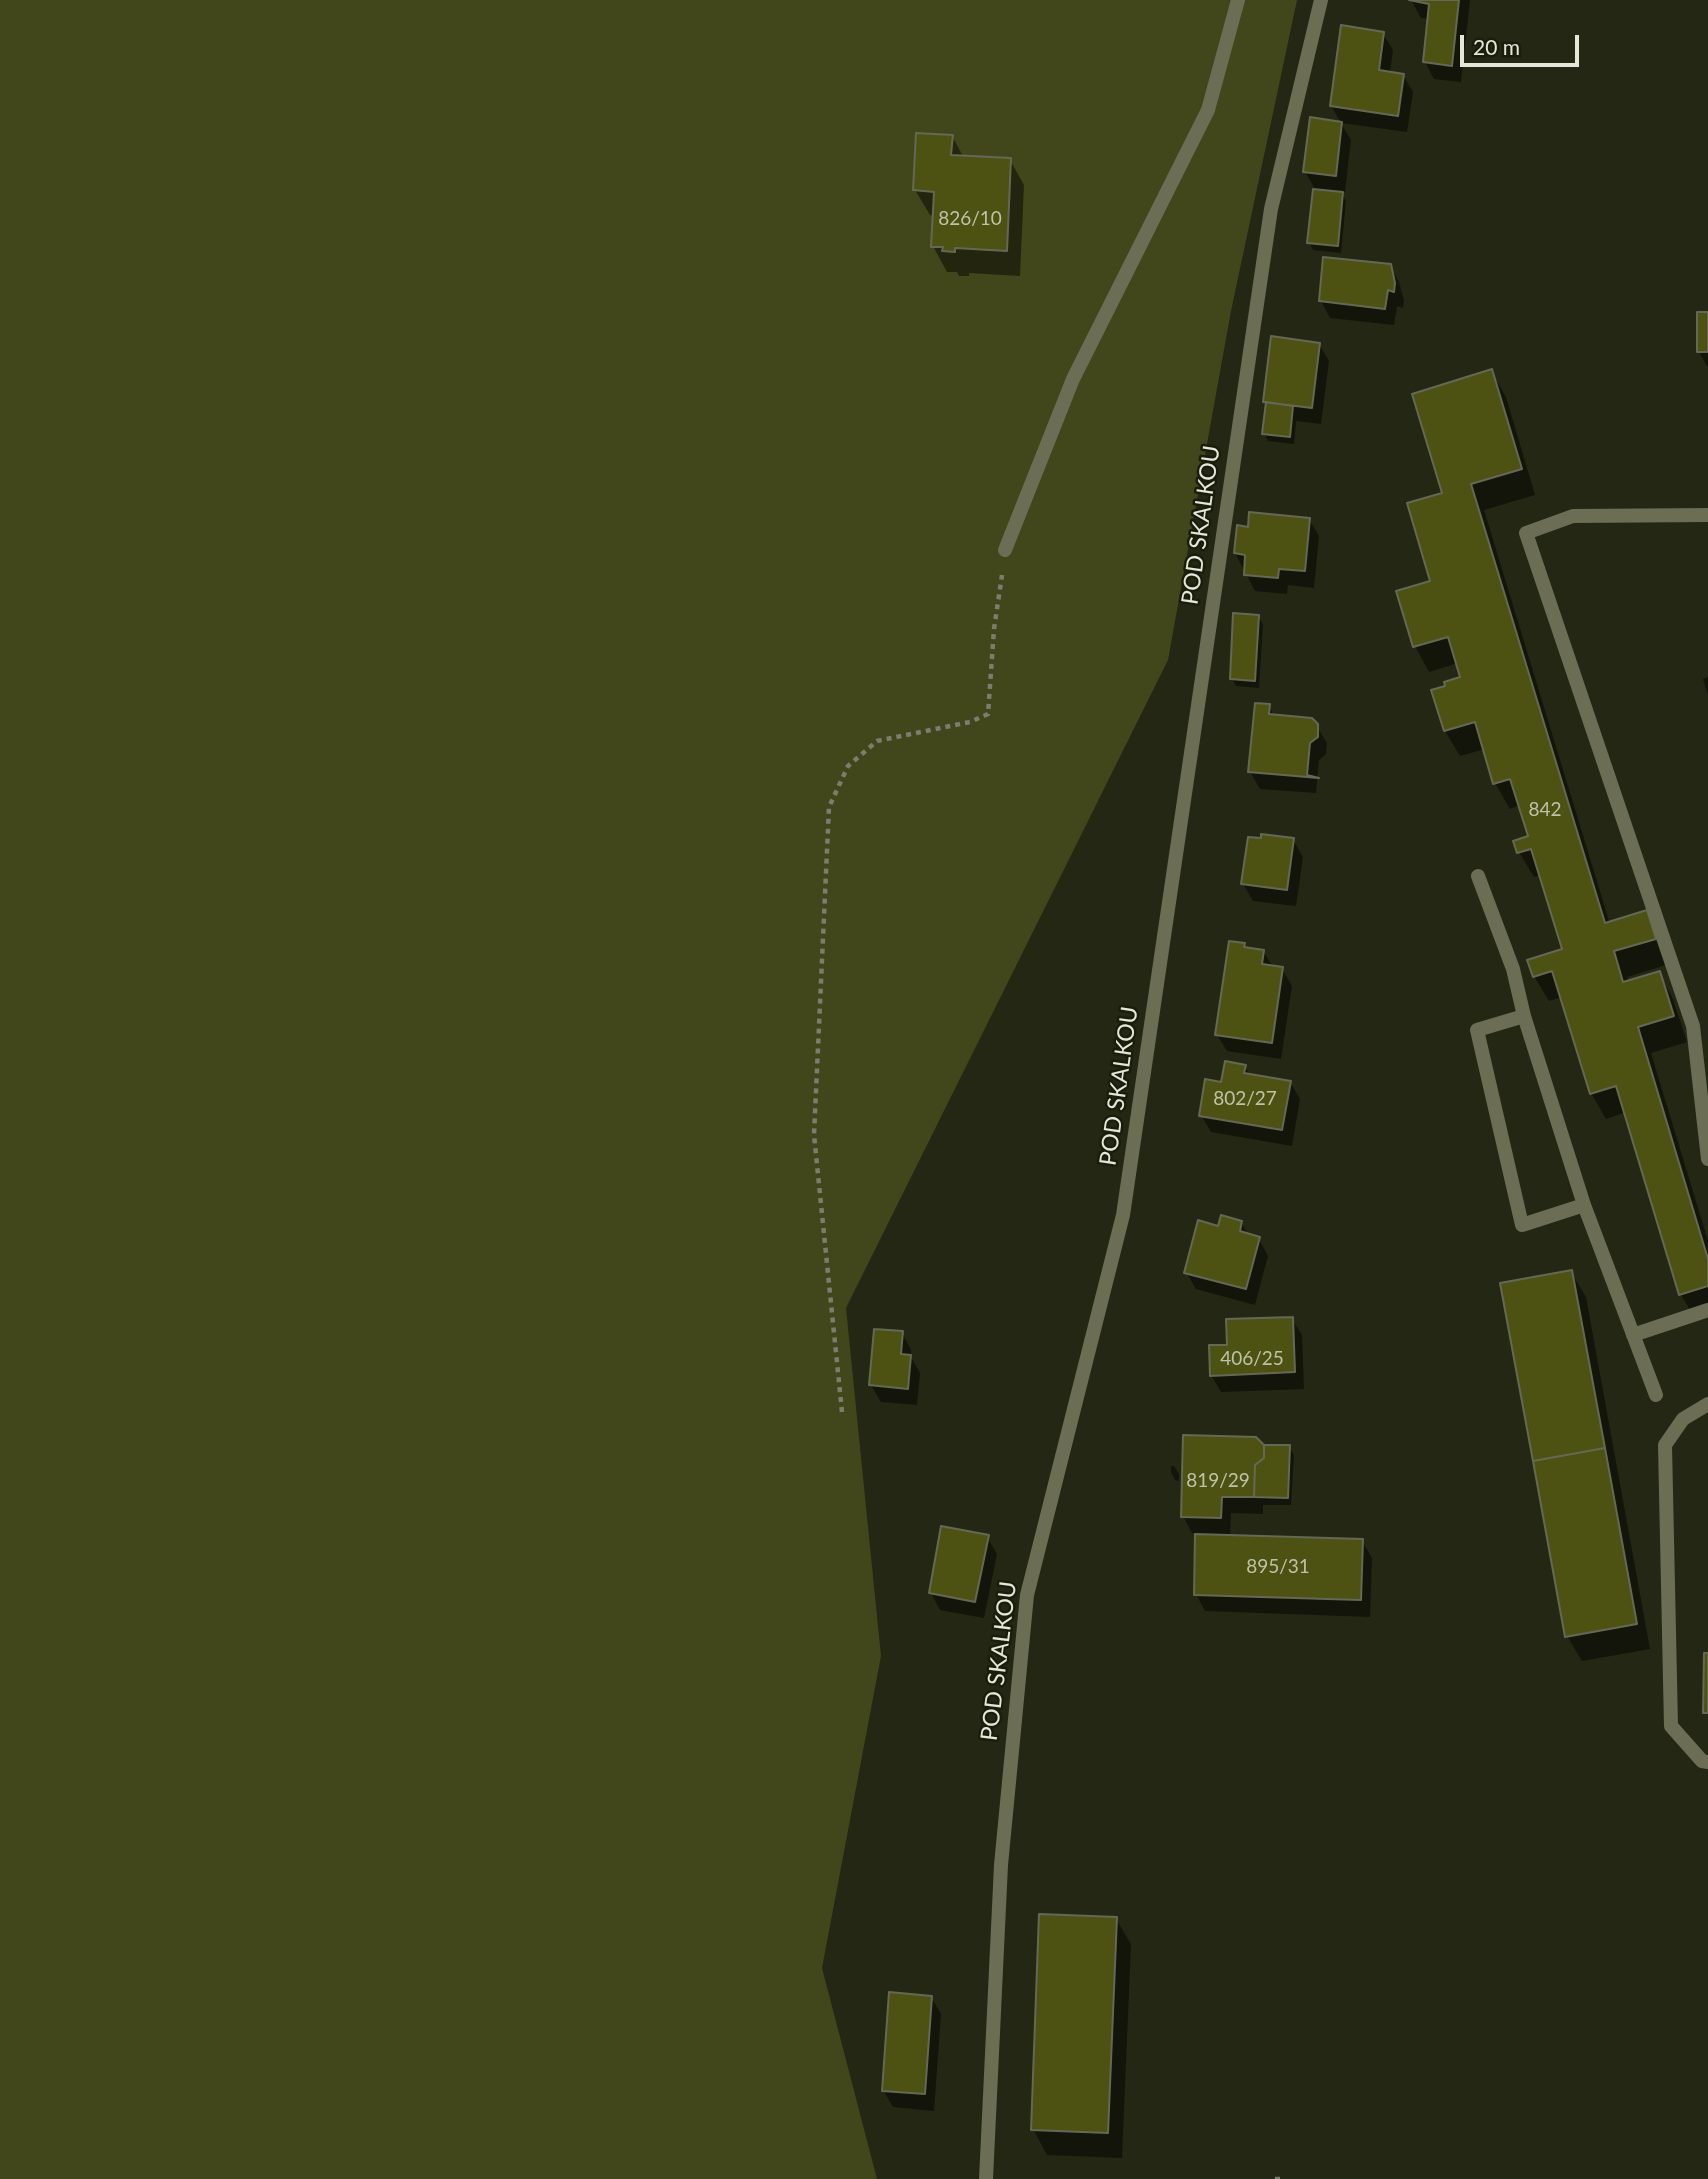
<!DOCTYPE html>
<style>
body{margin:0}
#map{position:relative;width:1708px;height:2179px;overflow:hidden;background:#242714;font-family:Lato,sans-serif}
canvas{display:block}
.scale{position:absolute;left:1460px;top:35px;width:119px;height:32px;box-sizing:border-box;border:4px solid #e5e7db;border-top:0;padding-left:9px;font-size:21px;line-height:24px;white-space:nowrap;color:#e5e7db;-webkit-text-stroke:5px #1b1d0b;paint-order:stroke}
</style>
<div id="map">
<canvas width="1708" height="2179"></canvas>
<div class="scale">20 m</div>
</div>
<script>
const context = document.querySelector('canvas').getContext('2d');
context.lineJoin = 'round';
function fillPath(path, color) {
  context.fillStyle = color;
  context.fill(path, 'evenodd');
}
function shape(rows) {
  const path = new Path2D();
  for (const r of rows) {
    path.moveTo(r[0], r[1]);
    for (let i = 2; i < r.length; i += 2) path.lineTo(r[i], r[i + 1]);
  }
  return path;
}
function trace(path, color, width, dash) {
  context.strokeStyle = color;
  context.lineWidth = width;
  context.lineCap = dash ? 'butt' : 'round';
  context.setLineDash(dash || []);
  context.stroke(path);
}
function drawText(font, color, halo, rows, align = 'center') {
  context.font = font + ' Lato,sans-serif';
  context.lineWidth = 5;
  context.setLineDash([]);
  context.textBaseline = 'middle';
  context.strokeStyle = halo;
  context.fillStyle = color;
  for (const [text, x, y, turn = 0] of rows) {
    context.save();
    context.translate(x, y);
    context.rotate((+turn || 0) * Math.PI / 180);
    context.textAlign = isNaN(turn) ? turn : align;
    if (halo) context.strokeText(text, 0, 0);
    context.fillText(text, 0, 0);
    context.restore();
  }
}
fillPath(shape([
 [0,0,1297,0,1231,311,1168,660,846,1308,881,1656,822,1968,877,2179,0,2179],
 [916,133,952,135,951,155,1006,250,955,248,955,251,943,251,943,247,931,247,934,192,913,190]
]), '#42461b');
fillPath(shape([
 [1411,0,1470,0,1461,82,1434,79,1425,62,1429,19,1421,18],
 [1383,34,1393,50,1390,73,1403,75,1413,92,1407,132,1341,123,1331,106],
 [1341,123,1351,140,1345,192,1341,192,1346,201,1341,253,1313,250,1309,242,1315,189,1305,172],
 [952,136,964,158,1010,160,1024,185,1020,276,969,273,969,276,959,276,957,272,947,272,933,246,934,216,930,215,915,190],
 [1390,265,1399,282,1404,301,1403,308,1397,306,1394,325,1330,318,1321,301],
 [1708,314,1708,368,1699,352],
 [1319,344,1329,361,1321,424,1296,421,1294,444,1268,441,1264,433,1267,405,1265,401],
 [1491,371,1506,397,1535,495,1484,510,1610,924,1646,913,1669,964,1627,977,1629,982,1659,973,1673,999,1687,1042,1651,1053,1708,1241,1708,1316,1696,1320,1681,1295,1626,1112,1606,1119,1591,1093,1562,997,1549,1001,1534,976,1564,950,1541,875,1534,877,1519,852,1530,838,1520,805,1510,809,1495,783,1485,749,1460,756,1445,731,1433,691,1447,687,1462,678,1458,663,1429,672,1415,646,1432,582,1444,494],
 [1309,519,1319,536,1314,588,1288,585,1287,594,1255,591,1235,553],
 [1258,617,1263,624,1259,688,1236,686,1232,679],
 [1708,677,1708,696,1703,679],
 [1269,706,1274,716,1316,725,1327,743,1326,754,1319,760,1316,793,1260,789,1250,772],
 [1293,840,1303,857,1296,906,1253,901,1243,884],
 [1243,945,1246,949,1263,951,1273,967,1282,969,1292,986,1281,1059,1227,1051,1217,1035],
 [1245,1067,1250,1075,1290,1082,1300,1099,1292,1146,1211,1132,1201,1115,1222,1084],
 [1241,1222,1249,1236,1259,1239,1268,1256,1255,1305,1196,1289,1186,1272,1220,1228],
 [1571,1272,1586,1297,1650,1649,1582,1661,1567,1636],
 [1292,1319,1302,1335,1304,1389,1221,1392,1211,1375,1228,1346],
 [902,1333,911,1350,911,1357,920,1373,917,1405,881,1402,871,1385],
 [1289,1447,1294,1455,1291,1505,1263,1505,1263,1514,1231,1513,1230,1537,1362,1541,1372,1558,1370,1617,1205,1611,1196,1594,1197,1533,1192,1533,1183,1516],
 [1171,1466,1174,1466,1179,1474,1179,1481,1175,1480,1171,1472],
 [987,1537,997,1554,984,1618,940,1610,931,1593],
 [1116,1919,1131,1944,1122,2158,1047,2155,1033,2129],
 [931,1997,941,2014,934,2111,893,2107,883,2090]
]), '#0007');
const building = shape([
 [1409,0,1459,0,1452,66,1423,62,1429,4,1409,0],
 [1341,25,1384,32,1379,70,1404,74,1398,116,1330,106,1341,25],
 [1310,117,1342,122,1336,176,1303,172,1310,117],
 [916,133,953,135,951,155,1011,158,1007,251,955,248,955,252,942,251,943,247,931,247,934,192,913,190,916,133],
 [1313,189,1343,192,1338,246,1307,243,1313,189],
 [1323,257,1391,264,1395,283,1394,292,1388,290,1385,309,1319,301,1323,257],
 [1697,312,1708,312,1708,352,1697,352,1697,312],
 [1271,336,1320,343,1312,408,1263,402,1271,336],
 [1492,369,1522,469,1471,484,1605,923,1647,910,1656,939,1614,951,1623,982,1660,971,1674,1016,1638,1027,1708,1259,1708,1286,1679,1295,1616,1086,1590,1094,1552,971,1533,977,1527,960,1562,949,1531,849,1517,853,1513,841,1528,836,1510,779,1493,784,1475,722,1444,731,1431,690,1445,686,1444,682,1460,677,1448,637,1413,647,1396,591,1430,581,1407,503,1442,493,1412,394,1492,369],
 [1266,402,1293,406,1290,437,1262,434,1266,402],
 [1249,512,1310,518,1305,571,1279,569,1278,578,1244,575,1245,555,1234,553,1237,525,1248,527,1249,512],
 [1233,613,1259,615,1255,681,1230,679,1233,613],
 [1255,703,1270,704,1269,714,1312,718,1318,724,1318,737,1310,743,1307,775,1319,778,1248,772,1255,703],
 [1261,834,1294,838,1287,890,1241,884,1248,837,1261,838,1261,834],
 [1229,941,1245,943,1244,947,1264,950,1262,964,1283,967,1272,1043,1215,1035,1229,941],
 [1225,1061,1246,1065,1244,1073,1291,1081,1282,1130,1199,1116,1205,1079,1221,1082,1225,1061],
 [1221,1215,1242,1221,1240,1231,1260,1237,1246,1289,1184,1273,1198,1220,1218,1226,1221,1215],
 [1572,1270,1605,1448,1533,1461,1500,1283,1572,1270],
 [1293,1317,1295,1372,1210,1376,1209,1345,1227,1345,1226,1319,1293,1317],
 [874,1329,903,1331,901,1354,911,1355,908,1389,869,1385,874,1329],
 [1183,1435,1256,1437,1264,1445,1264,1458,1255,1465,1254,1497,1222,1497,1221,1518,1181,1517,1183,1435],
 [1264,1445,1290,1445,1288,1498,1254,1497,1255,1465,1264,1458,1264,1445],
 [1605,1448,1637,1624,1565,1637,1533,1461,1605,1448],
 [941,1526,989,1535,975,1602,929,1593,941,1526],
 [1195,1534,1363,1539,1361,1600,1194,1595,1195,1534],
 [1704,1653,1708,1653,1708,1713,1703,1713,1704,1653],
 [1039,1914,1117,1917,1108,2133,1031,2130,1039,1914],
 [889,1992,932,1996,925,2094,882,2091,889,1992]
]);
fillPath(building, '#4d5213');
trace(building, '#656854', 2);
trace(shape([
 [842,1412,814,1135,829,807,848,766,877,741,970,722,988,714,994,629,1002,575],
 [1275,2179,1285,2179]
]), '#7b7e6e', 4.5, [5, 5]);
trace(shape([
 [1708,515,1573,516,1526,533,1693,1026,1708,1159],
 [1478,876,1513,969,1524,1016,1584,1205,1656,1395],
 [1524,1016,1477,1030,1522,1225,1584,1205],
 [1633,1335,1708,1310],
 [1708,1404,1683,1419,1665,1445,1671,1726,1702,1761,1708,1762]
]), '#6b6e55', 14);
trace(shape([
 [1005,550,1073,379,1208,110,1238,0],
 [986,2179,1001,1865,1027,1595,1123,1215,1271,209,1321,0]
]), '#6b6e55', 14);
drawText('19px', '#bfc2a9', null, [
 ["826/10",970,219],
 ["842",1545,810],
 ["802/27",1245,1099],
 ["406/25",1252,1359],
 ["819/29",1218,1481],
 ["895/31",1278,1567]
]);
drawText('23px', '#e5e7db', '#1b1d0b', [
 ["POD SKALKOU",1201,525,-82],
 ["POD SKALKOU",1119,1086,-82],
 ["POD SKALKOU",999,1661,-83]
]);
</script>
